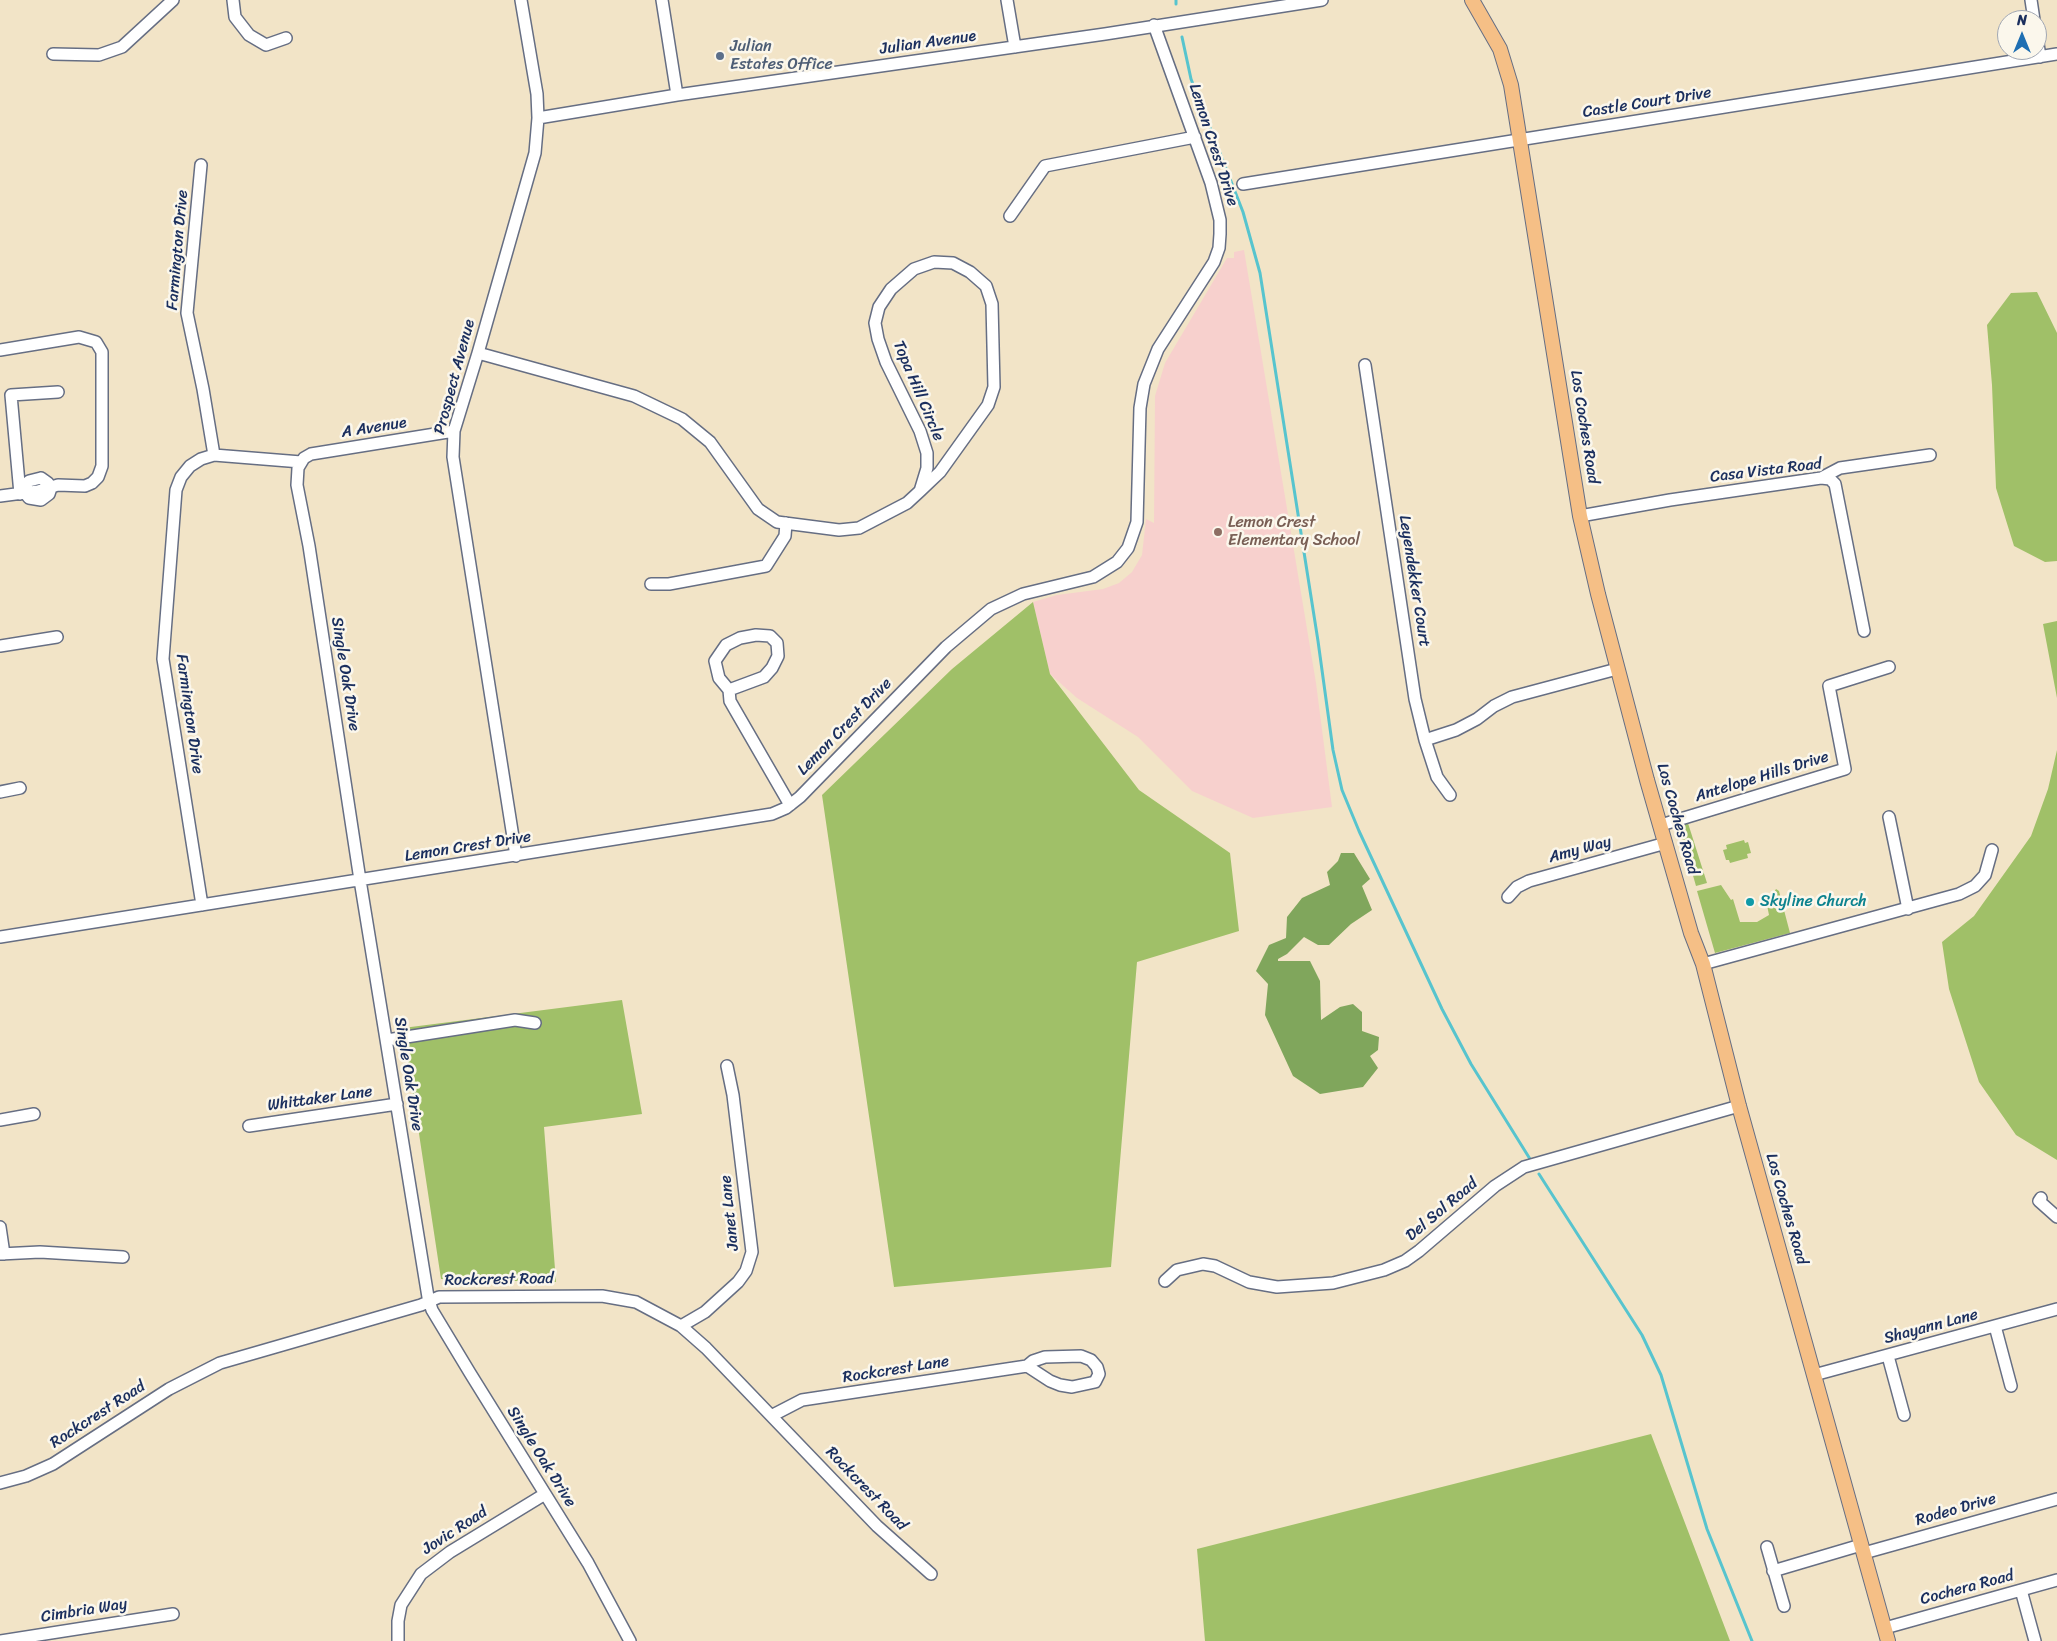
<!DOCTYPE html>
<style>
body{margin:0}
#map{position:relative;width:2057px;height:1641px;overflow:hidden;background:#f2e4c7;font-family:Sriracha,sans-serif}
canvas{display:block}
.north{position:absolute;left:1997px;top:10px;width:50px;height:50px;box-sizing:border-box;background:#fbf7ec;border:1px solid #a1a7b3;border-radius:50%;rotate:0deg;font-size:14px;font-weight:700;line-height:20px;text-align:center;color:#1b2f5e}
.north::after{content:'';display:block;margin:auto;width:18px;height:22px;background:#1f6fb2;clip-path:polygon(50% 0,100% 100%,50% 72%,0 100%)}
</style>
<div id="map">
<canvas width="2057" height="1641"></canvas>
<div class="north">N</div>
</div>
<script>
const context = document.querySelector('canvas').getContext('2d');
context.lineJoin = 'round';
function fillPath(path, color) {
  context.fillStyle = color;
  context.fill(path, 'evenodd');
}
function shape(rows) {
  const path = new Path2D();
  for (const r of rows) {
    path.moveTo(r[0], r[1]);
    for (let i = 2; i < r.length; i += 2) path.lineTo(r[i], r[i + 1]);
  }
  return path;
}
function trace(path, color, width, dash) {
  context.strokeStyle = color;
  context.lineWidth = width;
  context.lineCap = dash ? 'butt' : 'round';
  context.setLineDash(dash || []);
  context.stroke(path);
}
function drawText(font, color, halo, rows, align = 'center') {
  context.font = font + ' Sriracha,sans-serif';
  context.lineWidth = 5;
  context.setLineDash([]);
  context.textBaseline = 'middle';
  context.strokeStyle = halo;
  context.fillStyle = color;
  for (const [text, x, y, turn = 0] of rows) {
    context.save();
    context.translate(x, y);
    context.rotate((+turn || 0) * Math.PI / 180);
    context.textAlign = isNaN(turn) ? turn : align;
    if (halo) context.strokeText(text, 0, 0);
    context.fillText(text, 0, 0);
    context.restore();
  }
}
fillPath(shape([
 [1244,250,1316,683,1332,807,1253,818,1192,791,1138,737,1077,698,1050,674,1033,602,1057,595,1103,589,1119,583,1132,572,1142,555,1146,519,1154,523,1155,396,1165,363,1227,258,1234,258,1234,252]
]), '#f7d0cd');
fillPath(shape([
 [2037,292,2057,333,2057,561,2045,562,2014,546,1996,488,1992,385,1987,325,2011,293],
 [1033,602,1050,674,1139,790,1230,853,1239,931,1137,962,1111,1267,894,1287,822,795,952,669],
 [2057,621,2057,698,2043,624],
 [2057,750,2057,1160,2016,1135,1979,1082,1949,989,1942,942,1974,916,2031,836,2048,789],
 [1687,820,1707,883,1696,886,1678,823],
 [1744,840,1745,843,1748,842,1751,853,1747,854,1748,858,1730,863,1729,860,1726,860,1723,850,1727,849,1726,845],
 [1721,885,1731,900,1733,899,1740,922,1757,922,1769,915,1767,905,1776,889,1779,891,1790,933,1715,953,1697,891],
 [622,1000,642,1114,544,1127,556,1282,441,1279,403,1028],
 [1651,1434,1730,1641,1205,1641,1197,1549]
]), '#a0c068');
fillPath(shape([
 [1341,853,1354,853,1370,879,1362,886,1372,910,1351,924,1329,945,1318,945,1304,937,1287,954,1278,959,1278,961,1310,961,1320,981,1321,1020,1340,1007,1353,1004,1362,1012,1362,1031,1379,1037,1378,1050,1370,1056,1378,1068,1363,1087,1320,1094,1293,1076,1265,1015,1268,984,1256,971,1269,945,1286,938,1287,917,1302,898,1330,885,1327,872,1338,861]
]), '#80a65c');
trace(shape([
 [1176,0,1176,4],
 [1182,37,1191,79,1243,212,1260,273,1318,641,1333,750,1342,790,1359,831,1442,1009,1471,1064,1530,1159],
 [1539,1174,1642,1335,1661,1375,1707,1529,1752,1641]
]), '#57c4ce', 3);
const minor = shape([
 [233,0,235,17,249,35,266,45,286,38],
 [662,0,677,95],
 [1007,0,1015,47],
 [2031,0,2034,20],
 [2037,37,2040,57],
 [53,54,99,55,122,47,173,0],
 [538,118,677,95,1105,34,1322,0],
 [201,165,187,313,203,389,214,455],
 [1243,184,2057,54],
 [1010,216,1045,166,1195,137],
 [0,350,79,337,96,342,102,352,102,466,98,477,92,483,85,486,58,485,38,491,0,496],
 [478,353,634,396,682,419,710,442,758,509,777,522,839,530,859,528,907,503,920,491,940,472,988,405,994,387,992,304,986,286,970,272,953,263,934,262,914,269,891,289,879,307,875,323,878,339,886,362,920,431,927,453,927,468,920,491],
 [1365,365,1415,699,1425,740,1437,777,1450,795],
 [454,431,311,454,304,458,298,468,297,485,309,546,360,880,428,1297,432,1310,470,1373,588,1563,630,1641],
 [41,478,48,483,51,488,49,494,41,500,29,498,25,493,25,486,29,481,41,478],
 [1821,478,1840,468,1930,455],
 [20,494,11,395,58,392],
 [1580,516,1670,500,1821,478,1830,479,1835,484,1864,631],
 [651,584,669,584,766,566,785,536,786,523],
 [0,646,57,637],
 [729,690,764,677,772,668,778,656,777,643,770,636,756,635,740,638,726,645,715,661,719,678,729,690,730,701,734,708,790,805],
 [1425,740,1456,730,1477,719,1494,706,1512,697,1617,669],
 [0,792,20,788],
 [1889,817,1908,909],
 [1661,825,1845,769,1829,686,1889,667],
 [516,856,453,457,454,431,478,353,535,153,538,118,537,94,521,0],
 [1508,897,1517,887,1529,881,1666,843],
 [202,905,163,659,176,490,181,477,190,466,201,459,214,455,301,462],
 [0,937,772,814,786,808,800,797,946,647,991,609,1023,594,1093,577,1117,562,1128,548,1137,522,1140,408,1144,384,1158,349,1214,262,1219,248,1220,234,1220,220,1211,183,1154,25],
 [1703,964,1959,894,1975,886,1985,875,1992,850],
 [387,1040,515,1020,535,1023],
 [0,1120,34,1114],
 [249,1126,397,1104],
 [2041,1198,2039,1201,2057,1217],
 [0,1227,4,1254],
 [0,1254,40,1252,123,1257],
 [1165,1281,1177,1270,1203,1264,1215,1266,1249,1282,1277,1287,1333,1283,1384,1270,1405,1261,1419,1251,1495,1186,1524,1167,1739,1106],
 [681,1326,705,1312,738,1282,746,1271,752,1252,733,1095,727,1066],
 [1995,1326,2011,1386],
 [1888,1356,1904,1415],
 [1814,1375,2057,1309],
 [773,1415,802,1400,1027,1366,1050,1381,1060,1385,1072,1387,1095,1382,1099,1374,1097,1367,1091,1360,1081,1356,1045,1357,1033,1361,1027,1366],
 [0,1483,26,1476,53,1464,169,1389,220,1363,421,1305,439,1297,602,1296,636,1302,681,1326,706,1348,877,1526,931,1574],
 [1767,1547,1784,1606],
 [1864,1553,2057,1499],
 [1773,1571,1861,1545],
 [2021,1590,2035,1641],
 [1885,1628,2057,1580],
 [0,1641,173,1614],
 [398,1641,398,1621,401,1605,421,1574,450,1552,545,1494]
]);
const major = shape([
 [1472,0,1500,49,1511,85,1580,516,1598,594,1647,780,1691,933,1703,964,1739,1106,1888,1641]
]);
trace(minor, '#666e83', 14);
trace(major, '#666e83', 16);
trace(minor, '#fff', 11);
trace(major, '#f5bf86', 14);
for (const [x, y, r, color] of [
 [720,56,5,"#5c6f8a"],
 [1218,532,5,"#8d6e63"],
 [1750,902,5,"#0f9aa8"]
]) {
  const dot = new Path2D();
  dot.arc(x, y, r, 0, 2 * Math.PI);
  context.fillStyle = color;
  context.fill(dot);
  trace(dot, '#fbf7ec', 2);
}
drawText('16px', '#1b2f5e', '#fbf7ec', [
 ["Julian Avenue",928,43,-8],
 ["Castle Court Drive",1647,103,-9],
 ["Lemon Crest Drive",1213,145,72],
 ["Farmington Drive",178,250,-85],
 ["Prospect Avenue",455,377,-75],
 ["Topa Hill Circle",918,391,67],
 ["Los Coches Road",1584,427,81],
 ["A Avenue",374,428,-9],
 ["Casa Vista Road",1766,471,-7],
 ["Leyendekker Court",1414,581,81],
 ["Single Oak Drive",345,674,81],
 ["Farmington Drive",189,714,82],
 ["Lemon Crest Drive",845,727,-46],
 ["Antelope Hills Drive",1762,777,-17],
 ["Los Coches Road",1677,819,74],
 ["Lemon Crest Drive",468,847,-9],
 ["Amy Way",1580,850,-15],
 ["Single Oak Drive",408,1074,81],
 ["Whittaker Lane",320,1099,-8],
 ["Los Coches Road",1786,1209,74],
 ["Del Sol Road",1442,1210,-40],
 ["Janet Lane",730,1213,-96],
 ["Rockcrest Road",499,1280,-1],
 ["Shayann Lane",1931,1327,-15],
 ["Rockcrest Lane",896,1370,-9],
 ["Rockcrest Road",98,1415,-33],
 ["Single Oak Drive",541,1457,58],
 ["Rockcrest Road",866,1489,46],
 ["Rodeo Drive",1956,1510,-16],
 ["Jovic Road",455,1531,-33],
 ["Cochera Road",1967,1588,-15],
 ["Cimbria Way",84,1611,-9]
]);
drawText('16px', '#4e5e75', '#fbf7ec', [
 ["Julian",730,47],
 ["Estates Office",730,65]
], 'left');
drawText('16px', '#785e54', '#fbf7ec', [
 ["Lemon Crest",1228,523],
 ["Elementary School",1228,541]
], 'left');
drawText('16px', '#0d838f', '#fbf7ec', [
 ["Skyline Church",1760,902]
], 'left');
</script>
